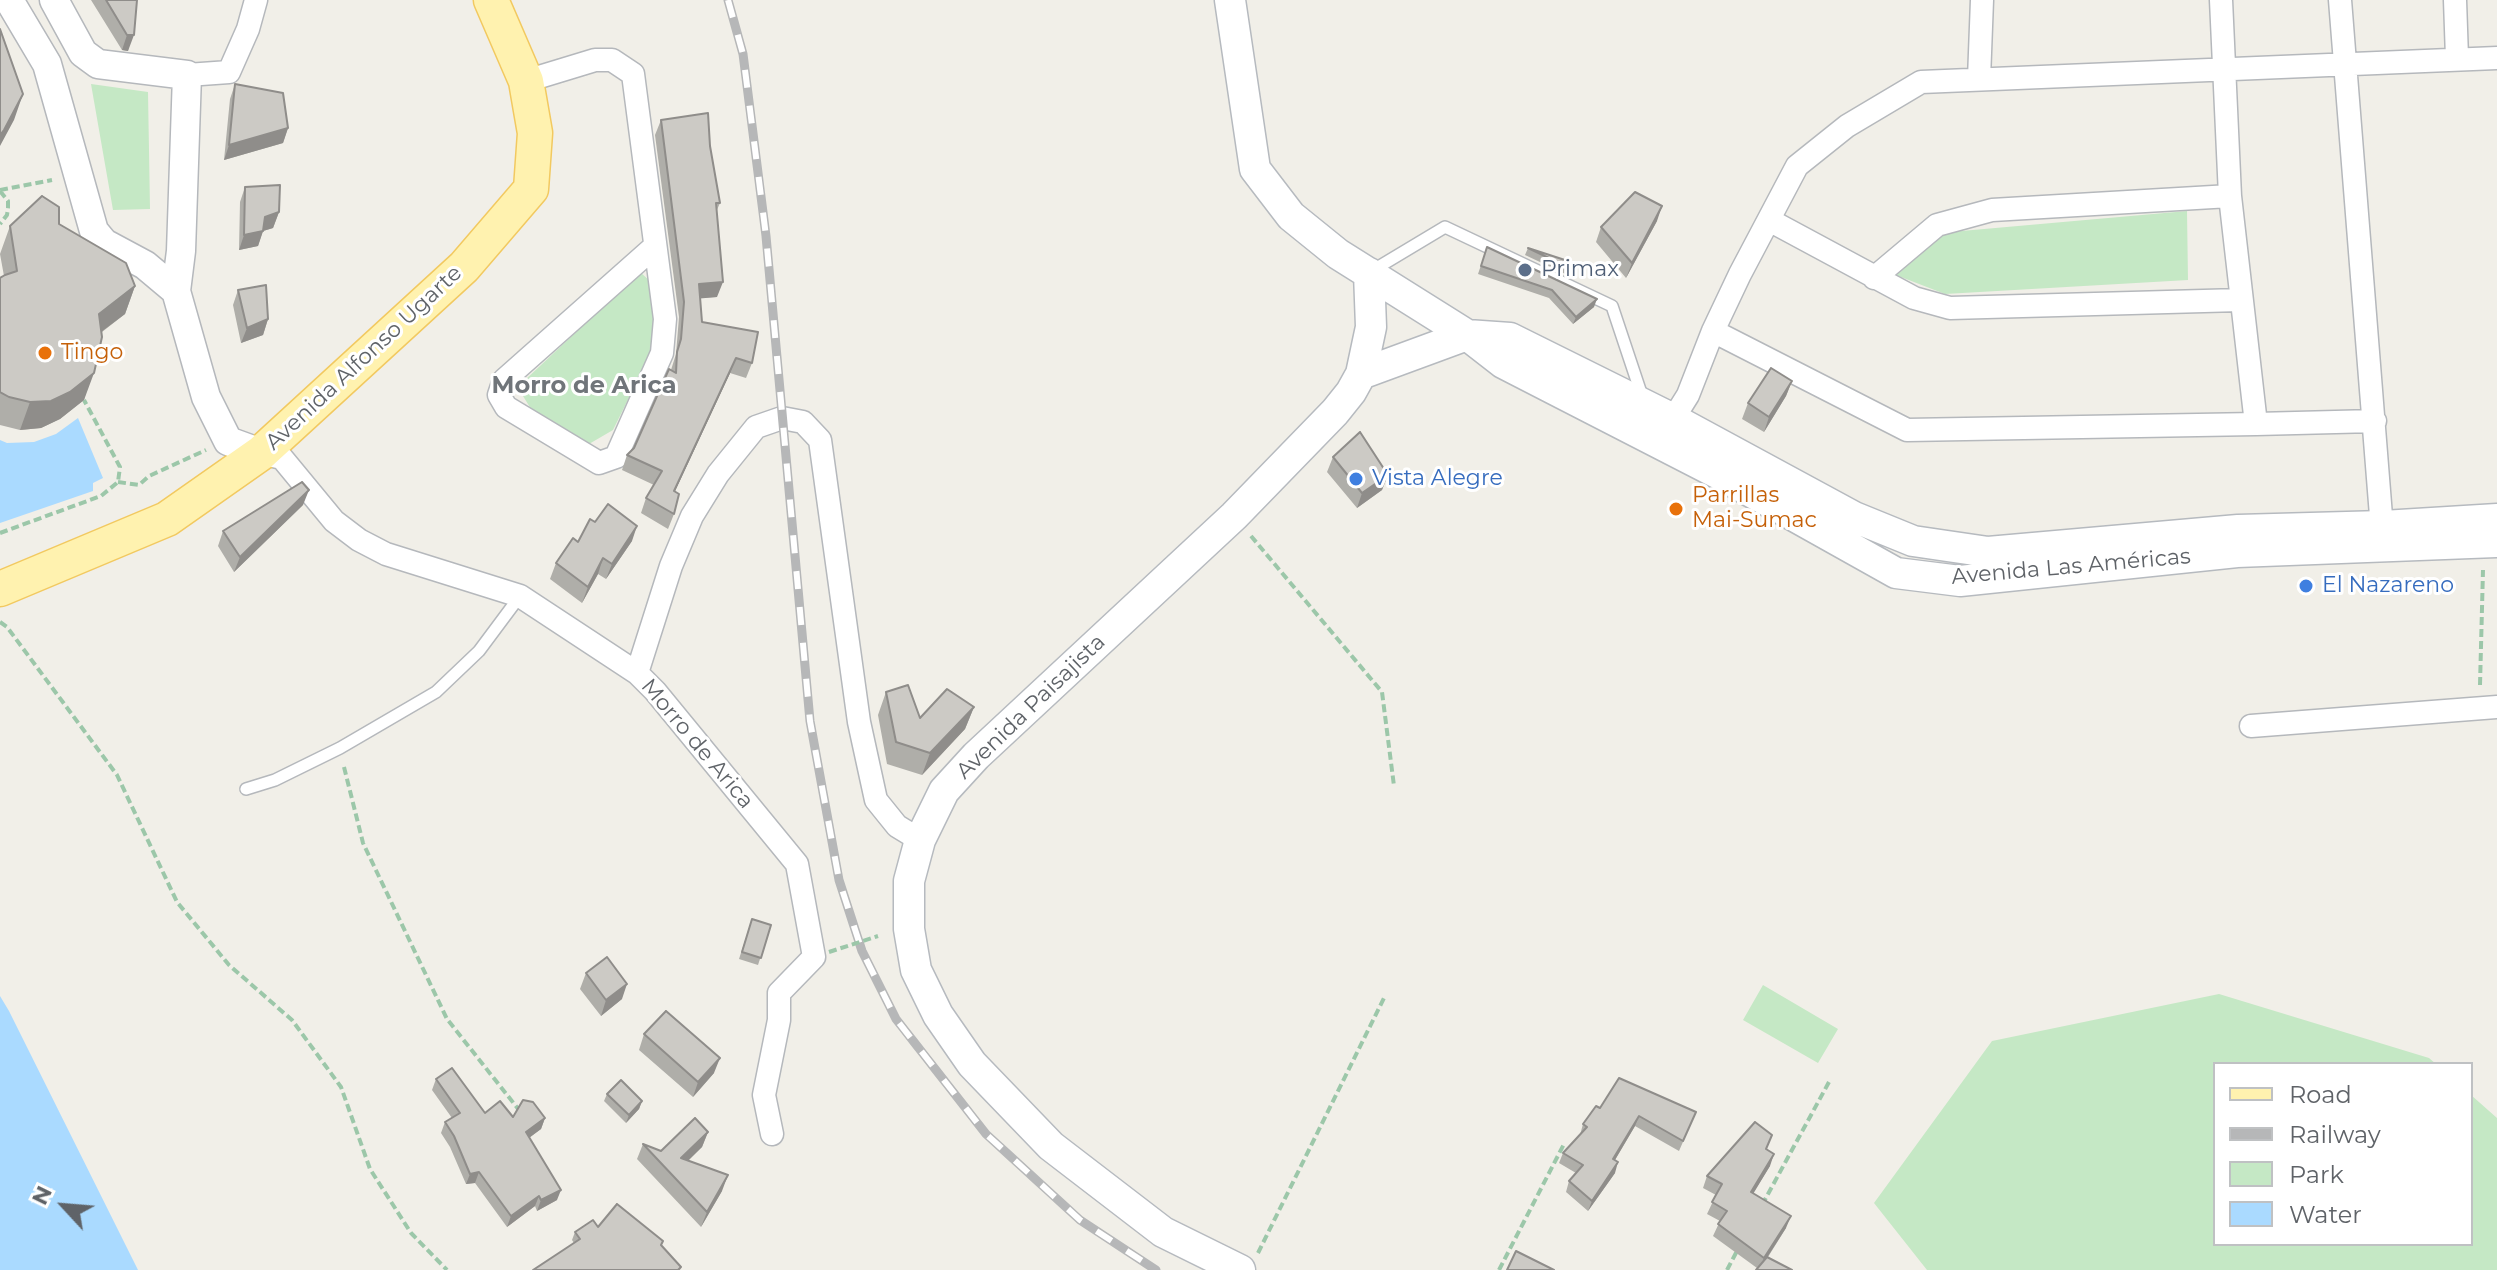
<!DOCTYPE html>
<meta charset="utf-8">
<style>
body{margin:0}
#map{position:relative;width:2497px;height:1270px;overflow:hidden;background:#f1efe8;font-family:Montserrat,sans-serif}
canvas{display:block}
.legend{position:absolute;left:2213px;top:1062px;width:260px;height:184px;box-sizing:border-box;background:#fff;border:2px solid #bfc1c3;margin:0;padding:10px 14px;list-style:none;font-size:24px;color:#5f6368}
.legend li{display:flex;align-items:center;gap:16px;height:40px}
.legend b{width:40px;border:2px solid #bfc1c3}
.north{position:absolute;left:24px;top:1166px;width:80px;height:80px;-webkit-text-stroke:6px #fff;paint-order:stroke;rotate:296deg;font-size:22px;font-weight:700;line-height:32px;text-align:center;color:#5f6368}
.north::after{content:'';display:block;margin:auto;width:28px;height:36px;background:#5f6368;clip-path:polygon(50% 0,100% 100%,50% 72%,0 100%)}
</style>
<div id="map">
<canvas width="2497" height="1270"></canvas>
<ul class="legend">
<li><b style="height:10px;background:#fff2af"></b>Road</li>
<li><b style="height:10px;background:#b6b7b8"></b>Railway</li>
<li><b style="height:22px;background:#c5e8c5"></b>Park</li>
<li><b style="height:22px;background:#aadaff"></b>Water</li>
</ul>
<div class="north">N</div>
</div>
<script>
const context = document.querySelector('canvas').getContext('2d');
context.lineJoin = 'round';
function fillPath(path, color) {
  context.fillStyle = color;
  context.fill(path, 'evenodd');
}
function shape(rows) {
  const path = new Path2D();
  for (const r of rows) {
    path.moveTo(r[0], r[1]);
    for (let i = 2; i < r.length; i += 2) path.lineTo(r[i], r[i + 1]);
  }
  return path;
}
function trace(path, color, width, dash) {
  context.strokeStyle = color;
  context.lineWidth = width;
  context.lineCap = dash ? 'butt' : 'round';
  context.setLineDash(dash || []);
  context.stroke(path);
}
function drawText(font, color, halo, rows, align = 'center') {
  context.font = font + ' Montserrat,sans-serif';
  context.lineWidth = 6;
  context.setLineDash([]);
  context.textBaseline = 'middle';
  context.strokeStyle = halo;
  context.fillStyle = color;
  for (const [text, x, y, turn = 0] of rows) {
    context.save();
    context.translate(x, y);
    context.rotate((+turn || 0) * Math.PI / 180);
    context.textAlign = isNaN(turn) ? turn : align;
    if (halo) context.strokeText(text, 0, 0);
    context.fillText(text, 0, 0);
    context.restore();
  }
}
fillPath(shape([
 [91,84,148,92,150,209,113,210],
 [2187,211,2188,280,1945,294,1888,272,1939,233],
 [640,272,650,281,655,345,613,430,589,444,531,409,523,396,524,381],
 [1763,985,1838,1029,1818,1063,1743,1020],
 [2219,994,2429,1058,2436,1064,2215,1064,2215,1244,2471,1244,2471,1095,2497,1118,2497,1270,1927,1270,1874,1203,1992,1041]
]), '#c5e8c5');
fillPath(shape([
 [78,418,103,478,93,483,93,491,0,523,0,440,7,443,34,442,56,434],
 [0,996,9,1011,138,1270,0,1270]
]), '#aadaff');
const service = shape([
 [1370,272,1445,227,1612,306,1643,399],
 [246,789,275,780,340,748,436,692,479,651,520,596]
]);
const minor = shape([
 [2221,0,2230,196,2256,424,2375,421],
 [2340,0,2383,541],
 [2455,0,2457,58],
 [187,75,229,72,248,29,256,0],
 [1979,79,1982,0],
 [526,81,595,60,612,60,633,74,665,319,662,353,616,457,599,463,506,407,499,395,504,380,654,247],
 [1769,220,1914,298,1950,308,2240,300],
 [1874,278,1937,225,1992,210,2230,196],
 [1713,331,1907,430,2256,424],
 [1673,419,1688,395,1713,331,1740,274,1797,166,1847,126,1921,82,2497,58],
 [261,453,282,458,334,521,359,540,386,554,520,596,637,673,655,691,797,864,814,957,779,993,779,1020,764,1095,772,1134],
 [637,673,671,566,692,516,718,474,756,427,782,418,803,422,820,440,859,722,876,800,897,826,920,840],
 [2251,726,2497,707]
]);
const tertiary = shape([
 [9,0,47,64,94,231,104,243,145,265,176,291],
 [54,0,83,53,98,64,187,75,181,251,176,291,206,397,228,441,261,453]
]);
const secondary = shape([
 [1230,0,1255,169,1291,216,1338,254,1467,335,1503,363,1721,475,1896,573,1960,581,2237,552,2497,542],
 [1361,374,1467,335,1510,338,1673,419,1854,517,1913,541,1988,552,2238,530,2383,526,2497,519],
 [1240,1270,1163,1232,1051,1146,972,1064,938,1015,916,970,909,929,909,881,920,840,944,791,976,756,1234,516,1335,412,1351,392,1361,374,1371,327,1369,273]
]);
const primary = shape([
 [0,589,167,519,261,453,464,267,531,189,535,133,526,81,491,0]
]);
trace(service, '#b5b8bc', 14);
trace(minor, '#b5b8bc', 25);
trace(tertiary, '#b5b8bc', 31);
trace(secondary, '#b6babf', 33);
trace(primary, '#f2c960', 37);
trace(shape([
 [0,190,52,180],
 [0,191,8,201,8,208,7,215,0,224],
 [118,482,139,485,149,476,206,450],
 [0,533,101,496,118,482,120,467,84,400],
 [1251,536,1382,692,1394,786],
 [0,622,7,627,117,775,177,902,229,965,292,1020,341,1087,370,1169,411,1233,447,1270],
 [2480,685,2483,570],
 [344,767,363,843,447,1019,519,1110],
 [1762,1205,1829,1082],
 [1258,1253,1384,998],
 [1499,1270,1564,1144],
 [1727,1270,1737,1251]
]), '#9cc7a9', 4, [8, 4]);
trace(service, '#fff', 11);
trace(minor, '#fff', 22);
trace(tertiary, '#fff', 28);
trace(secondary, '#fff', 30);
trace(primary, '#fff2af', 34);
const rail = shape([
 [728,0,743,54,766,236,810,721,839,880,862,951,896,1019,986,1134,1080,1220,1156,1270]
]);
trace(rail, '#b6b7b8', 9);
trace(rail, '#fff', 6, [18]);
trace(shape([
 [829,952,878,936]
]), '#9cc7a9', 4, [8, 4]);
fillPath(shape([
 [91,0,137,0,128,51,122,50],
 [235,84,288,128,283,143,224,160,230,99],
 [661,120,710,146,720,203,716,212,717,297,700,298,702,322,752,363,746,378,730,373,675,491,674,514,668,529,641,513,646,498,654,485,622,470,627,455,634,448,671,370,676,354,679,317,655,135],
 [245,187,279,212,273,228,263,231,258,246,239,250,240,202],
 [1657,221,1626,278,1596,242,1601,227],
 [59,224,135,286,125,314,102,332,84,400,60,419,41,428,20,430,0,425,0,278,4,276,0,254,10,226],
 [1487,247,1594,307,1573,324,1549,298,1478,274],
 [1528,248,1576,271,1574,278,1525,255],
 [238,290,268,319,263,335,241,343,233,305],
 [1792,381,1786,396,1764,432,1742,419,1748,403],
 [1333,457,1388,475,1382,490,1357,508,1327,472],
 [303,505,234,572,218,546,223,531],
 [632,541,606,579,598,574,582,603,550,579,556,563,578,542],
 [886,692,920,718,974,707,965,729,922,775,887,764,878,715],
 [752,919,771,925,758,965,739,959],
 [586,973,622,999,601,1016,580,989],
 [644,1034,714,1073,693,1097,639,1050],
 [436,1079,485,1113,513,1117,545,1118,541,1129,529,1138,557,1200,537,1211,535,1206,507,1227,475,1183,466,1184,450,1147,441,1133,445,1122,452,1118,432,1090],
 [607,1094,642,1101,639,1109,626,1123,604,1101],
 [1600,1108,1696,1112,1679,1151,1635,1126,1615,1160,1615,1173,1588,1211,1566,1192,1569,1181,1576,1173,1559,1163,1563,1153,1580,1135,1583,1124],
 [708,1132,702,1147,688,1161,722,1191,701,1227,637,1159,643,1144,661,1151],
 [1767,1149,1770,1166,1753,1193,1786,1228,1768,1257,1757,1268,1713,1236,1720,1221,1707,1214,1716,1195,1703,1188,1707,1176],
 [598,1227,662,1246,681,1267,680,1270,533,1270,574,1243,572,1240,575,1232]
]), '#afaea9');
fillPath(shape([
 [127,35,134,35,128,51,122,50],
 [23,94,14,120,0,146,0,135],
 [288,128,283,143,224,160,229,145],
 [1662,206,1657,221,1626,278,1632,263],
 [279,212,273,228,263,231,258,246,239,250,244,235,265,217],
 [723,282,717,297,694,299,699,284],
 [135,286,125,314,89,341,99,314],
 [1597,299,1594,307,1573,324,1576,317],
 [268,319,263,335,241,343,247,328],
 [736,358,730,373,668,506,674,491],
 [94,373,84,400,60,419,41,428,20,430,30,402],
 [1792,381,1786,396,1764,432,1769,417],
 [1388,475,1382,490,1357,508,1362,493],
 [309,490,303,505,234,572,240,557],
 [637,526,632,541,606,579,612,564],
 [603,558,598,574,582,603,588,587],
 [974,707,965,729,922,775,930,753],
 [627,984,622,999,601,1016,606,1000],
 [720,1058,714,1073,693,1097,698,1082],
 [642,1101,639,1109,626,1123,629,1115],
 [1639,1116,1635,1126,1609,1170,1613,1159],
 [545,1118,541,1129,522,1143,526,1132],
 [708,1132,702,1147,675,1173,681,1158],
 [1774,1154,1770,1166,1747,1204,1751,1192],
 [1618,1162,1615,1173,1588,1211,1592,1201],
 [479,1172,475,1183,466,1184,470,1174],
 [728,1175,722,1191,701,1227,707,1212],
 [561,1190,557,1200,537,1211,541,1200],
 [539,1196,535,1206,507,1227,511,1216],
 [1791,1216,1786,1228,1759,1270,1764,1258]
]), '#8f8d8a');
const building = shape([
 [106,0,137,0,134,35,127,35,106,0],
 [0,29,23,94,4,130,0,135,0,29],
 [235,84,283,93,288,128,229,145,235,84],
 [708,113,710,146,720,203,716,203,723,282,699,284,702,322,758,332,752,363,736,358,674,491,679,494,674,514,646,498,662,471,627,455,634,448,669,369,676,373,677,352,681,339,684,302,661,120,708,113],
 [280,185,279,212,265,217,263,231,244,235,245,187,280,185],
 [1635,192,1662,206,1632,263,1601,227,1635,192],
 [42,196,59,207,59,224,126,263,135,286,99,314,102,337,94,373,70,392,51,401,30,402,9,397,0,392,0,278,5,275,17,271,10,226,42,196],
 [1487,247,1597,299,1576,317,1552,290,1481,266,1487,247],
 [1528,248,1568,261,1576,271,1528,248],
 [266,285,268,319,247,328,238,290,266,285],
 [1771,368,1792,381,1769,417,1748,403,1771,368],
 [1360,432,1388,475,1362,493,1333,457,1360,432],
 [302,482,309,490,240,557,223,531,302,482],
 [608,504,637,526,612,564,603,558,588,587,556,563,573,538,578,542,590,519,595,522,608,504],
 [908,685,920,718,947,689,974,707,930,753,896,742,886,692,908,685],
 [752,919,771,925,761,958,742,952,752,919],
 [607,957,627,984,606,1000,586,973,607,957],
 [666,1011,720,1058,698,1082,644,1034,666,1011],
 [452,1068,485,1113,500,1101,513,1117,523,1100,533,1102,545,1118,526,1132,561,1190,541,1200,539,1196,511,1216,479,1172,470,1174,454,1136,445,1122,460,1113,436,1079,452,1068],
 [1619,1078,1696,1112,1683,1141,1639,1116,1613,1159,1618,1162,1592,1201,1569,1181,1583,1165,1563,1153,1587,1127,1583,1124,1596,1106,1600,1108,1619,1078],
 [621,1080,642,1101,629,1115,607,1094,621,1080],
 [695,1118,708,1132,681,1158,728,1175,707,1212,643,1144,661,1151,695,1118],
 [1755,1122,1772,1135,1766,1149,1774,1154,1751,1192,1791,1216,1764,1258,1718,1224,1727,1211,1712,1202,1722,1184,1707,1176,1755,1122],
 [617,1204,663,1241,661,1245,681,1267,678,1270,533,1270,580,1239,575,1232,593,1220,598,1227,617,1204],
 [1516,1251,1554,1270,1507,1270,1516,1251],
 [1767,1257,1792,1270,1756,1270,1767,1257]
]);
fillPath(building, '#cccac5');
trace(building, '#8f8d8a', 2);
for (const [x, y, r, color] of [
 [1525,270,8,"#5c6f8a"],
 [45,353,8,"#e8710a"],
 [1356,479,8,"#3f7fe0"],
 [1676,509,8,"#e8710a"],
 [2306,586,8,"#3f7fe0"]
]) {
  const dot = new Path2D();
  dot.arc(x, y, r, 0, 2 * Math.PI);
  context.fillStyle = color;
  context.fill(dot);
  trace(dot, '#fff', 3);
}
drawText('22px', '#4e5e75', '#fff', [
 ["Primax",1541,270]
], 'left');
drawText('22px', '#c56008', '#fff', [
 ["Tingo",61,353],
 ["Parrillas",1692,496],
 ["Mai-Sumac",1692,521]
], 'left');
drawText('22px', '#5f6368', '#fff', [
 ["Avenida Alfonso Ugarte",364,358,-43],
 ["Avenida Las Américas",2071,567,-5],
 ["Avenida Paisajista",1031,707,-44],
 ["Morro de Arica",697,744,50]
]);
drawText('22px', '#366cbe', '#fff', [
 ["Vista Alegre",1372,479],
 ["El Nazareno",2322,586]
], 'left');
drawText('bold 24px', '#70757a', '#fff', [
 ["Morro de Arica",584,386]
]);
</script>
